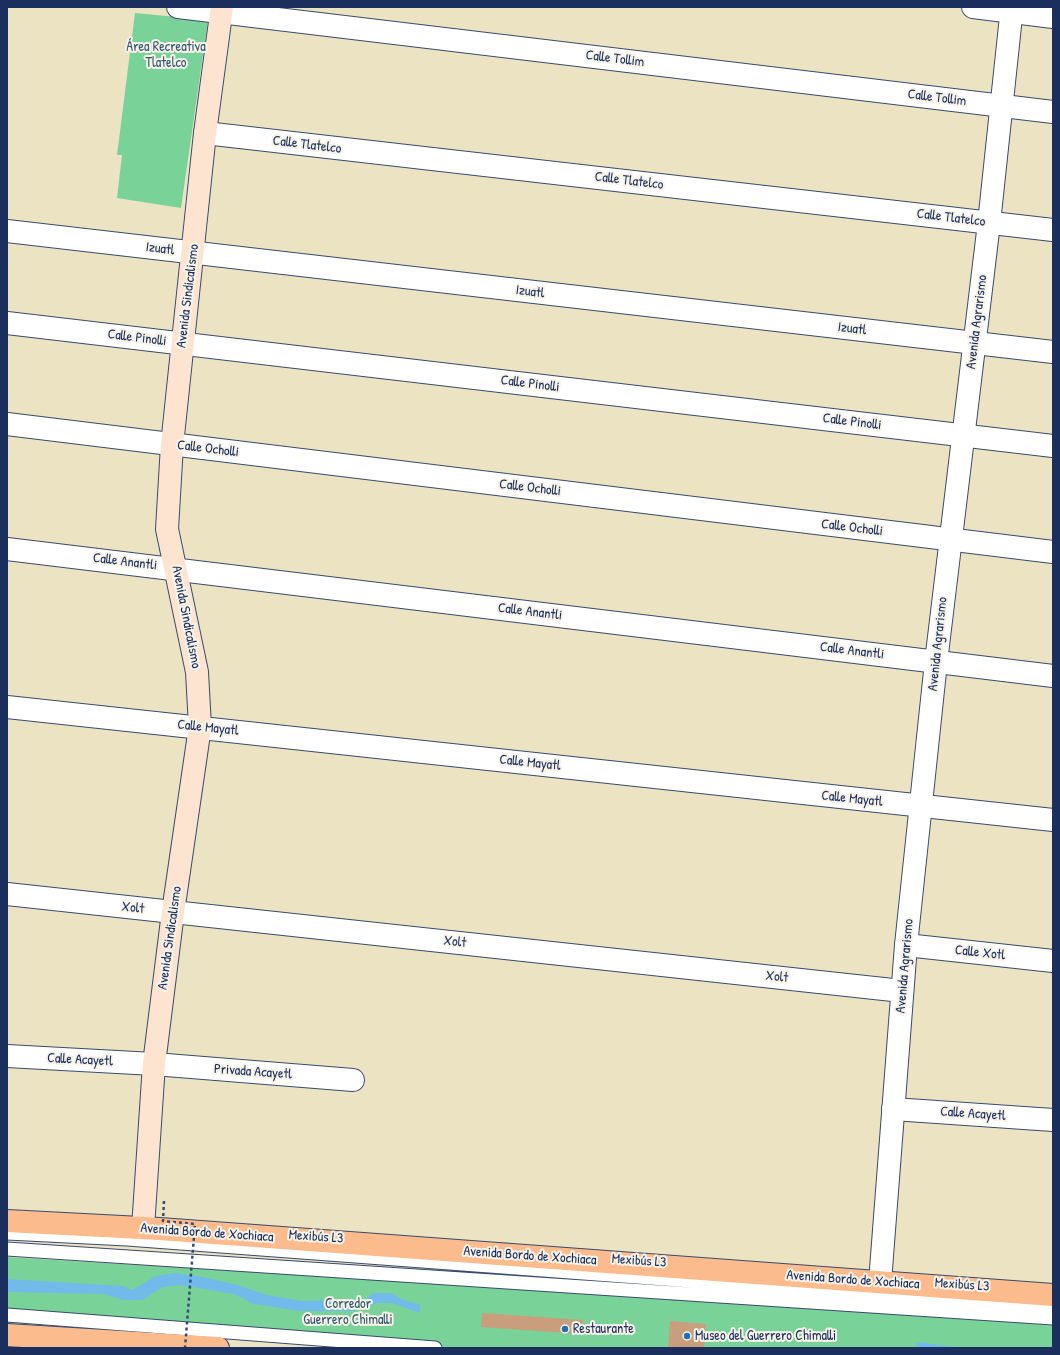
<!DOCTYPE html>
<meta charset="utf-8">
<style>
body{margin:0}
#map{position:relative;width:1060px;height:1355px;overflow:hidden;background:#ebe3c2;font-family:"Patrick Hand",sans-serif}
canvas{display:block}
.frame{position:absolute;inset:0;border:8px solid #1b2f5e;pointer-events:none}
</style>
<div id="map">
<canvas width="1060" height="1355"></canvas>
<div class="frame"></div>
</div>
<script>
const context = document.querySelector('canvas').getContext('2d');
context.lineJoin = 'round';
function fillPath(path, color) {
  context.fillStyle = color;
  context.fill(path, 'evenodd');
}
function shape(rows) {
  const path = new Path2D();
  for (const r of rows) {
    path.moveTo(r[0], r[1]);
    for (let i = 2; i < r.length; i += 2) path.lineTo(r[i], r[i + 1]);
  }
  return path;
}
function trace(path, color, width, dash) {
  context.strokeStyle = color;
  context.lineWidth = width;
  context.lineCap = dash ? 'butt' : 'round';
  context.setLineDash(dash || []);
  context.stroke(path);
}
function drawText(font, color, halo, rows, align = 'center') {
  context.font = font + ' "Patrick Hand",sans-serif';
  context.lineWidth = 4;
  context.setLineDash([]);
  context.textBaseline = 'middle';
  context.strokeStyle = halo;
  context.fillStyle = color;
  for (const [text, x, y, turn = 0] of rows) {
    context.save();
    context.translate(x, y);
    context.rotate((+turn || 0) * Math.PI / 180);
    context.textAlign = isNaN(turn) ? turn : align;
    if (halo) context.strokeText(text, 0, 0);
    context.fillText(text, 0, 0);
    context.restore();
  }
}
fillPath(shape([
 [135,13,208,20,181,208,117,198,122,155,117,155],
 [7,1257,1053,1321,1053,1348,350,1348,101,1327,7,1323]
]), '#79d399');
fillPath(shape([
 [175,1273,203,1277,237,1285,267,1295,301,1301,366,1299,373,1293,391,1293,401,1299,420,1305,420,1313,392,1303,378,1303,351,1311,300,1311,253,1304,234,1294,180,1285,163,1287,142,1300,123,1300,105,1294,7,1292,7,1279,123,1286,132,1290,156,1276],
 [917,1342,962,1348,916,1348]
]), '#72baea');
fillPath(shape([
 [482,1313,583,1320,582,1334,481,1327],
 [670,1321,706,1324,704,1348,668,1348]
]), '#c89e7d');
const service = shape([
 [7,1233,127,1239,1053,1308],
 [7,1249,1053,1318],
 [7,1315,435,1348]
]);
const minor = shape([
 [178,7,1053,112],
 [973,7,1053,17],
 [205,133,1053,230],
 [7,231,1053,352],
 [7,323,1053,446],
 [7,424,1053,552],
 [7,549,1053,676],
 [7,707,1053,820],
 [7,894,902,991],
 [906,945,1053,961],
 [7,1056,154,1064,353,1080],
 [893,1109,1053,1120]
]);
const tertiary = shape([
 [880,1282,906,945,936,662,989,223,1012,7]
]);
const secondary = shape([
 [143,1228,154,1064,173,912,200,727,197,672,167,529,172,445,205,133,222,7]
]);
const primary = shape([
 [7,1221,160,1229,1053,1295],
 [7,1335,218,1348]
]);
trace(service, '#3a4a6d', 15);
trace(minor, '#3a4a6d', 24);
trace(tertiary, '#3a4a6d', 24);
trace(secondary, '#3a4a6d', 24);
trace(primary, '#3a4a6d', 24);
trace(service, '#fff', 13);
trace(minor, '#fff', 22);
trace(tertiary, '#fff', 22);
trace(secondary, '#fde4d1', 22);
trace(primary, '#fbbb8c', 22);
trace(shape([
 [164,1201,163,1221,195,1224,185,1348]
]), '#3a4a6d', 2.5, [3, 3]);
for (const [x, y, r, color] of [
 [565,1329,4,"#1f6fb2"],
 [687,1336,4,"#1f6fb2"]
]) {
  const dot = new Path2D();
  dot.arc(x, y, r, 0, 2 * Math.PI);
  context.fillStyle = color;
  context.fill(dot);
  trace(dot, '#f7f3e8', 1.5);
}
drawText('14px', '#32586d', '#f7f3e8', [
 ["Área Recreativa",166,47],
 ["Tlatelco",166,63],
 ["Corredor",348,1304],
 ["Guerrero Chimalli",348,1320]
]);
drawText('14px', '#1b2f5e', '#f7f3e8', [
 ["Calle Tollim",615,59,7],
 ["Calle Tollim",937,98,7],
 ["Calle Tlatelco",307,145,7],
 ["Calle Tlatelco",629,181,7],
 ["Calle Tlatelco",951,218,7],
 ["Izuatl",160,249,7],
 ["Izuatl",530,292,7],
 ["Avenida Sindicalismo",188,296,-83],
 ["Avenida Agrarismo",977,322,-83],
 ["Izuatl",852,329,7],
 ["Calle Pinolli",137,338,7],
 ["Calle Pinolli",530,384,7],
 ["Calle Pinolli",852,422,7],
 ["Calle Ocholli",208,449,7],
 ["Calle Ocholli",530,488,7],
 ["Calle Ocholli",852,528,7],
 ["Calle Anantli",125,562,7],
 ["Calle Anantli",530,612,7],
 ["Avenida Sindicalismo",186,617,79],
 ["Avenida Agrarismo",938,644,-84],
 ["Calle Anantli",852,651,7],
 ["Calle Mayatl",208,728,6],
 ["Calle Mayatl",530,763,6],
 ["Calle Mayatl",852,799,6],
 ["Xolt",133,908,6],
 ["Avenida Sindicalismo",170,938,-82],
 ["Xolt",455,942,6],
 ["Calle Xotl",980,953,6],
 ["Avenida Agrarismo",905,966,-85],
 ["Xolt",777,977,6],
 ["Calle Acayetl",80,1060,3],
 ["Privada Acayetl",253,1072,4],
 ["Calle Acayetl",973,1114,4],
 ["Avenida Bordo de Xochiaca",207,1233,4],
 ["Mexibús L3",316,1237,4],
 ["Avenida Bordo de Xochiaca",530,1256,4],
 ["Mexibús L3",639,1261,4],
 ["Avenida Bordo de Xochiaca",853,1280,4],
 ["Mexibús L3",962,1285,4]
]);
drawText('14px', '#1b2f5e', '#f7f3e8', [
 ["Restaurante",573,1329],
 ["Museo del Guerrero Chimalli",695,1336]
], 'left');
</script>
